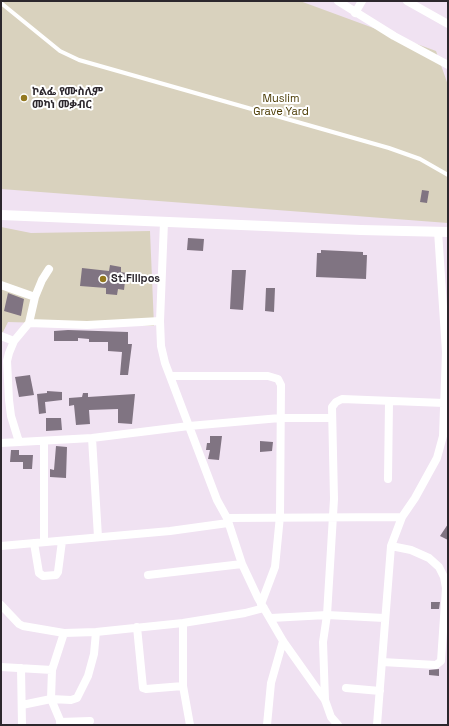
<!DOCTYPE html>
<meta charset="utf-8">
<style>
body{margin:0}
#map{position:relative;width:449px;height:726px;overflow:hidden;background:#f0e2f2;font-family:"Space Grotesk",sans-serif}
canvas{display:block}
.frame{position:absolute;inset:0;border:2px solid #2c272d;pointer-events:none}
</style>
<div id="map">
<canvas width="449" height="726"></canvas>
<div class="frame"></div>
</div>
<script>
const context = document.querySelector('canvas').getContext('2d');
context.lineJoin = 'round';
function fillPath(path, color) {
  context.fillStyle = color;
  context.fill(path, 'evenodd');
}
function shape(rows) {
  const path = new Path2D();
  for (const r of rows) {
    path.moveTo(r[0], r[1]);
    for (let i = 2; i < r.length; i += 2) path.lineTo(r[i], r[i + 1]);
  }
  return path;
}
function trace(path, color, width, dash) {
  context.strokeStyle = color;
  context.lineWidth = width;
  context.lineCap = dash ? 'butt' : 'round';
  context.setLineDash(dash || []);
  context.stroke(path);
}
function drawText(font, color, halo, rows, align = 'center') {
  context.font = font + ' "Space Grotesk","Noto Sans Ethiopic",sans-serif';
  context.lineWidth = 4;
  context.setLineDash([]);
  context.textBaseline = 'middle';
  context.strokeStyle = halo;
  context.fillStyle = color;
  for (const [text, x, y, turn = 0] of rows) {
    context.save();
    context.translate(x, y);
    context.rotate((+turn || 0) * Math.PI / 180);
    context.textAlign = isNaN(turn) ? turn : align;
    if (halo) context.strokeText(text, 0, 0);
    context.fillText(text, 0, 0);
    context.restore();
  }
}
fillPath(shape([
 [1,1,300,1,436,51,448,85,448,223,1,189],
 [1,227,31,233,150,231,154,326,8,322,1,336]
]), '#d9d2be');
fillPath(shape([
 [422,190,429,191,427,203,420,202],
 [188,238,204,239,203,251,187,250],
 [321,250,363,252,363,255,367,255,366,279,316,277,317,253,321,253],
 [110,265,121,267,121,272,126,273,124,290,118,289,117,295,106,294,106,288,80,286,82,268,109,271],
 [232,270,246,270,243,310,230,309],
 [266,288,275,288,274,312,265,311],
 [8,293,24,299,21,316,4,311],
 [68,330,128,332,128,344,132,344,128,375,120,375,122,352,108,351,108,342,89,342,89,339,78,338,78,341,54,341,54,331],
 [30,375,34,395,19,397,15,377],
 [47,391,62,392,62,400,45,402,46,413,39,414,37,394,47,393],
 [83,393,88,393,88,397,135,394,132,424,118,423,118,409,89,410,90,424,76,425,74,405,69,406,69,398,82,397],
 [46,418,61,418,62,430,46,431],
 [210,436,222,436,219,460,208,459,210,450,206,450,207,443,210,443],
 [260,441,273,442,272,451,260,452],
 [56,446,67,447,66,478,50,477,50,469,54,470],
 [11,450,19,450,19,455,33,455,32,469,23,469,23,462,10,462],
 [448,524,448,540,440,536],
 [431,602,440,602,439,609,431,609],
 [439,669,439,676,429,675,429,670]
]), '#807482');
trace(shape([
 [1,3,60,51,79,60,389,148,420,159,448,175]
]), '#fff', 4);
trace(shape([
 [338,1,394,36,448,65],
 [407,1,448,24],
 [355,13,362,1],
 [164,222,160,321,161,346,165,363,217,500,227,518,242,564,258,598,283,641,317,689,325,700,331,717,338,725],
 [1,285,35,297],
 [29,323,87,325,160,321],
 [1,336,14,341],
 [170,376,268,376,278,379,281,385,280,516,275,567,261,604],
 [92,438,98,537],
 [44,441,44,542],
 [19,442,11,416,9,400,7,361,9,353,14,341,29,323,35,297,42,280,49,269],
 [1,443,92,438,189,426,280,418,332,418],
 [388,479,389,402],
 [227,518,402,517],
 [34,543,39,573,43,576,56,575,58,572,62,541],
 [1,546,170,531,228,523],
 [148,575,242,564],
 [1,605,19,624,23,626,64,633,96,632,183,623,245,613,264,608],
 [271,618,327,615,323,642,325,700],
 [384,618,327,615,334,499,332,407,336,402,342,399,444,403],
 [183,623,183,686,190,725],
 [137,627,143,688,146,689,183,686],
 [382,662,436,665,441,661,446,588,444,577,439,567,429,558,411,550,391,546],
 [1,667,52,670],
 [21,668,22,725],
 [346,688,380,691],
 [22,705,51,699,71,700,77,698,88,676,94,654,96,632],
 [60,722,90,721],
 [62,725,51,699,52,670,64,633],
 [267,725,271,683,283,641],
 [377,725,391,546,402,517,415,498,437,458,443,436,446,352,438,231]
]), '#fff', 8);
trace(shape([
 [1,215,361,230,448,232]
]), '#fff', 10);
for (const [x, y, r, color] of [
 [24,98,4,"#93781f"],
 [103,279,4,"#93781f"]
]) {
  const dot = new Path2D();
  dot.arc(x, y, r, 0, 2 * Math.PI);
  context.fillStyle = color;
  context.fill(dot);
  trace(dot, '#fff', 1.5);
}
drawText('bold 11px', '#2c272d', '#fff', [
 ["ኮልፌ የሙስሊም",32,92],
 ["መካነ መቃብር",32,105],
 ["St.Filipos",111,279]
], 'left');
drawText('11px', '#493900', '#fff', [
 ["Muslim",281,99],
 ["Grave Yard",281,112]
]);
</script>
